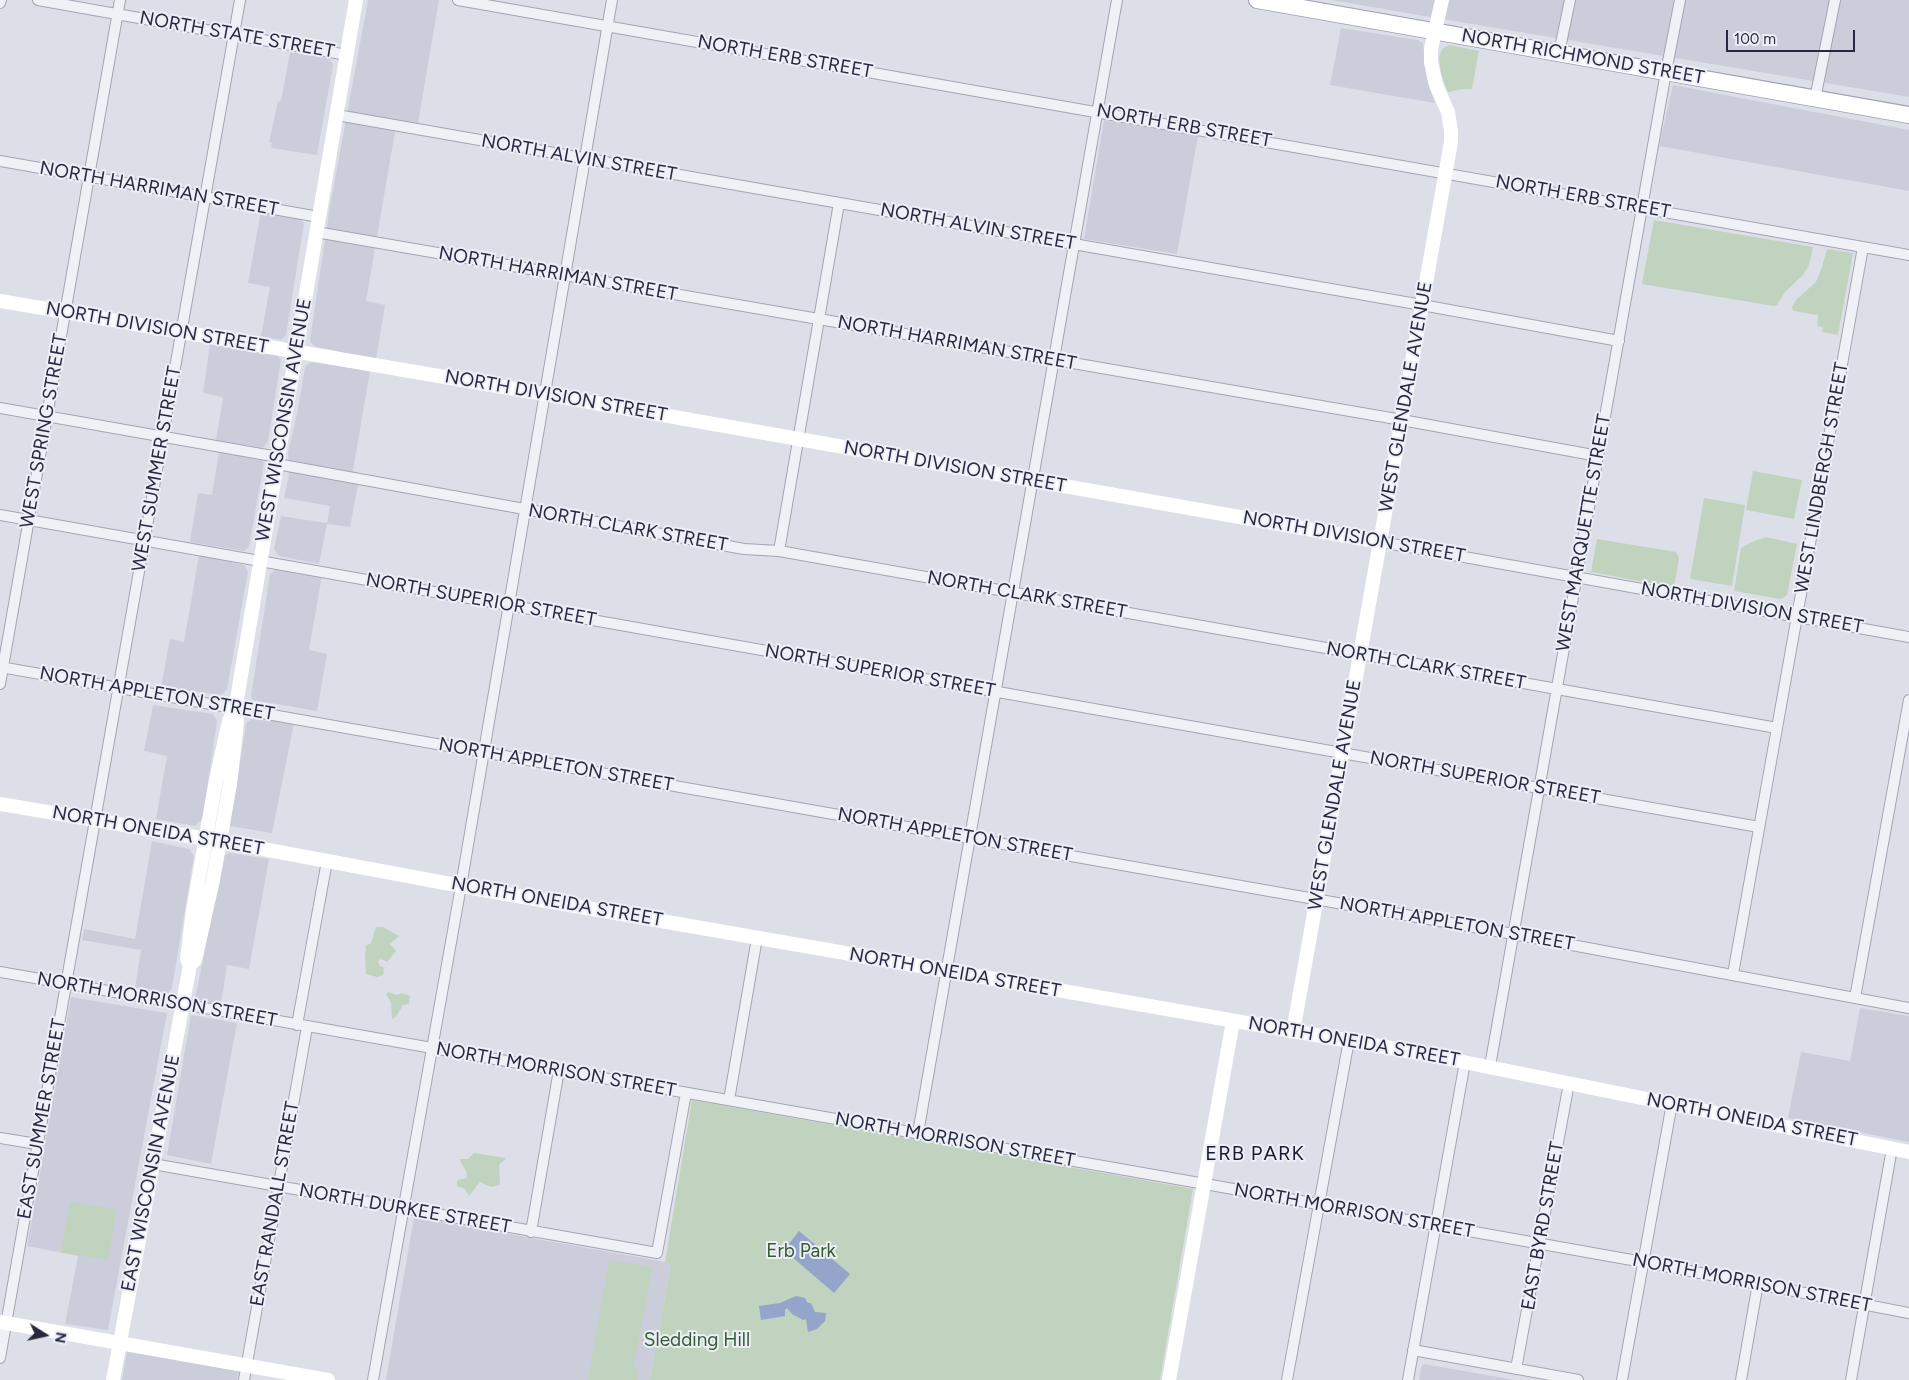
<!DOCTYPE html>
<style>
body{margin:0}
#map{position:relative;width:1909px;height:1380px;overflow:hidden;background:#dddfe8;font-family:Figtree,sans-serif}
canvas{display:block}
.north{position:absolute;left:20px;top:1310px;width:50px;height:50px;-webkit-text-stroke:4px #edeff6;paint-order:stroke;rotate:100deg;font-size:14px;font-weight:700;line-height:20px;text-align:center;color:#262940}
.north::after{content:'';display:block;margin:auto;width:18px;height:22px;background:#262940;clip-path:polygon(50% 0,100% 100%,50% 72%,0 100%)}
.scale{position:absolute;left:1726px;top:30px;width:129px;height:22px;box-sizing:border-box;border:2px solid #262940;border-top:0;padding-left:6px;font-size:15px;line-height:18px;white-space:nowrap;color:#262940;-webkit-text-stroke:4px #edeff6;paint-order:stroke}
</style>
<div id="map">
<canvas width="1909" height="1380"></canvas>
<div class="north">N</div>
<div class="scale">100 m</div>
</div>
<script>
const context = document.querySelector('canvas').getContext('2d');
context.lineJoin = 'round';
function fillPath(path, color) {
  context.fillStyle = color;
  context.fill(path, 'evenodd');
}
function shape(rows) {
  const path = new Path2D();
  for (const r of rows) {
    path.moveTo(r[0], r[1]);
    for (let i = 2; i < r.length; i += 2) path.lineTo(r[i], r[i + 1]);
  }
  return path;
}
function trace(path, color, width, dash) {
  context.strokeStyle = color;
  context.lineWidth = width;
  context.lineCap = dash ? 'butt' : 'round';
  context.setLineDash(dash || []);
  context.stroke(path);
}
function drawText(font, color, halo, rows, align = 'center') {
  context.font = font + ' Figtree,sans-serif';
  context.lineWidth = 4;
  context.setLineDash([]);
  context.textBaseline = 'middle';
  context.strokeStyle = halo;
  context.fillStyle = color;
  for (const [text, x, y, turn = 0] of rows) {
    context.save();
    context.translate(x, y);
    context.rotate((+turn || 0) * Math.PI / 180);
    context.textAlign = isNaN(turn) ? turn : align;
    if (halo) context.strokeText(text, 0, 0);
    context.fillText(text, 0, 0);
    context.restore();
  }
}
fillPath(shape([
 [368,0,439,0,418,123,397,120,366,301,385,305,376,359,317,347,312,344,310,340,330,206],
 [1332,0,1909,0,1909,97,1430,17],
 [1341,28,1418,40,1423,43,1427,80,1435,103,1330,85],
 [290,52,329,58,333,65,317,155,271,148,272,143,269,142,278,101,281,101],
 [1673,85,1909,130,1909,191,1659,146],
 [1104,120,1198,136,1177,254,1084,239],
 [261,211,300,218,304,223,286,335,281,340,261,336,270,287,248,283],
 [210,344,278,356,281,360,268,441,263,448,216,440,223,397,203,393],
 [312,362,370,371,351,482,358,485,350,527,327,524,319,564,279,556,274,549,281,516,327,523,330,506,284,498,289,475,288,452,297,414,305,367,308,364],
 [219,451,262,458,264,463,249,547,244,551,190,542,198,493,212,495],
 [199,555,244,565,248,572,227,689,221,695,161,687,170,639,184,642],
 [275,570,322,576,309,650,327,654,317,711,253,700,251,696,270,574],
 [153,705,213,714,217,721,203,818,195,826,156,819,167,756,144,751],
 [251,719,294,723,272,833,230,826,246,724],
 [152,841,189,849,194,856,172,988,168,993,135,988,141,950,82,940,84,929,135,939],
 [230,853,269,859,249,969,227,965,221,1004,195,999,224,855],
 [71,997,167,1013,108,1330,65,1324,78,1256,27,1246],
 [1860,1008,1909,1016,1909,1142,1788,1118,1801,1052,1850,1061],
 [191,1015,237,1023,211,1164,167,1155],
 [414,1217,671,1263,650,1380,386,1380],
 [127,1351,239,1371,237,1380,122,1380],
 [1424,1364,1515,1380,1419,1380,1421,1367]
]), '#cbceda');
fillPath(shape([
 [1449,45,1479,51,1472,89,1464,89,1448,92,1441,74,1439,57,1442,49],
 [1654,220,1813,247,1811,257,1808,267,1802,276,1785,292,1777,305,1774,306,1642,284],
 [1827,249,1853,253,1838,335,1822,332,1823,327,1817,326,1818,315,1793,311,1792,307,1796,300,1816,282,1822,267],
 [1753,471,1802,480,1794,519,1746,510],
 [1704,498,1745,505,1732,586,1690,579],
 [1766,537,1797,544,1787,595,1781,599,1734,591,1741,548,1754,541],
 [1597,539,1676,552,1679,558,1675,582,1671,587,1591,572],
 [376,927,383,927,399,936,390,944,396,951,387,962,381,959,378,961,379,965,384,968,383,975,377,977,366,974,365,956,366,946,371,943],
 [388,992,397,995,401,993,410,996,409,1004,403,1005,396,1017,392,1019,391,1002,386,995],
 [692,1100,1193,1189,1160,1380,650,1380,671,1263,665,1262],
 [474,1153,506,1158,499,1165,500,1185,491,1187,480,1182,469,1196,465,1189,457,1186,457,1180,467,1178,466,1171,459,1159,468,1159],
 [70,1202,117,1210,108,1260,61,1252],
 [609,1260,652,1267,634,1369,637,1369,637,1380,588,1380]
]), '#bfd3be');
fillPath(shape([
 [799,1231,850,1274,834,1293,784,1250],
 [796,1296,805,1298,808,1303,811,1303,815,1312,826,1313,825,1321,817,1329,808,1332,806,1319,803,1320,792,1314,787,1308,785,1310,785,1316,761,1320,759,1306,780,1303]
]), '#95a4cb');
const street = shape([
 [38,0,347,55],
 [458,0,1909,255],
 [0,3,1,0],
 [1559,53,1570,0],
 [1815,99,1835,0],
 [337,115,1422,305,1619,341],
 [0,161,319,217],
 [316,232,1402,420,1598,456],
 [0,408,278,457],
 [277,464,744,549,779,551,1777,728],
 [0,515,1759,827],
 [1381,542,1909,637],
 [779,551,839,203],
 [0,667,1513,934,1909,1008],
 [0,684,120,0],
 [0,972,1205,1184,1643,1262,1909,1313],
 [1733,974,1863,247],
 [1855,998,1909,700],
 [297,1025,327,861],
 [1490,1066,1666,72,1680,0],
 [729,1100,757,938],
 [918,1133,1117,0],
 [0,1138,37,1144],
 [153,1164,657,1253,686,1093],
 [531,1232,559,1070],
 [1413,1350,1578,1380],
 [0,1358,240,0],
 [1516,1369,1569,1083],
 [244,1380,307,1027],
 [373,1380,461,886,612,0],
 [1287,1380,1349,1040],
 [1408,1380,1465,1062],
 [1622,1380,1672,1103],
 [1741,1380,1758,1283],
 [1851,1380,1892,1148]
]);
const primary = shape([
 [1257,0,1909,115]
]);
trace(street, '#a2a5b2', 12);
trace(primary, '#9ca0b5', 18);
trace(street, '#f0f1f6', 10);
trace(shape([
 [0,301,544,394,1381,542],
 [0,804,236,844,472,888,1419,1053,1909,1152],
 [190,965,195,960,213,880,230,784,237,722,236,715],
 [1293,1032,1451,142,1451,131,1448,112,1436,85,1431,62,1431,49,1442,0],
 [0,1322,328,1380],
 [113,1380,190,965,187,959,193,910,216,780,229,721,235,707,238,693,356,0],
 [1169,1380,1233,1021]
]), '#fff', 14);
trace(primary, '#fff', 16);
drawText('19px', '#262940', '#edeff6', [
 ["NORTH STATE STREET",237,35,10],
 ["NORTH ERB STREET",785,57,10],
 ["NORTH RICHMOND STREET",1583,57,10],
 ["NORTH ERB STREET",1184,126,10],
 ["NORTH ALVIN STREET",579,158,10],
 ["NORTH HARRIMAN STREET",159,189,10],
 ["NORTH ERB STREET",1583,197,10],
 ["NORTH ALVIN STREET",978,227,10],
 ["NORTH HARRIMAN STREET",558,274,10],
 ["NORTH DIVISION STREET",157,328,10],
 ["NORTH HARRIMAN STREET",957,343,10],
 ["NORTH DIVISION STREET",556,396,10],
 ["WEST GLENDALE AVENUE",1406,397,-80],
 ["WEST WISCONSIN AVENUE",284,420,-80],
 ["WEST SPRING STREET",44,431,-80],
 ["NORTH DIVISION STREET",955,467,10],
 ["WEST SUMMER STREET",157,469,-80],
 ["WEST LINDBERGH STREET",1822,478,-80],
 ["NORTH CLARK STREET",628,528,10],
 ["WEST MARQUETTE STREET",1584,533,-80],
 ["NORTH DIVISION STREET",1354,537,10],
 ["NORTH CLARK STREET",1027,595,10],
 ["NORTH SUPERIOR STREET",481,600,10],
 ["NORTH DIVISION STREET",1752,608,10],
 ["NORTH CLARK STREET",1426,666,10],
 ["NORTH SUPERIOR STREET",880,671,10],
 ["NORTH APPLETON STREET",157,694,10],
 ["NORTH APPLETON STREET",556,765,10],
 ["NORTH SUPERIOR STREET",1485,778,10],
 ["WEST GLENDALE AVENUE",1335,795,-80],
 ["NORTH ONEIDA STREET",158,831,10],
 ["NORTH APPLETON STREET",955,835,10],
 ["NORTH ONEIDA STREET",557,902,10],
 ["NORTH APPLETON STREET",1457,924,10],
 ["NORTH ONEIDA STREET",955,973,10],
 ["NORTH MORRISON STREET",157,1000,10],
 ["NORTH ONEIDA STREET",1354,1042,10],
 ["NORTH MORRISON STREET",556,1070,10],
 ["EAST SUMMER STREET",42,1119,-80],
 ["NORTH ONEIDA STREET",1752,1120,11],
 ["NORTH MORRISON STREET",955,1140,10],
 ["EAST WISCONSIN AVENUE",151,1173,-79],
 ["EAST RANDALL STREET",275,1204,-80],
 ["NORTH DURKEE STREET",405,1209,10],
 ["NORTH MORRISON STREET",1354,1211,10],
 ["EAST BYRD STREET",1543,1226,-80],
 ["NORTH MORRISON STREET",1752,1283,11]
]);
drawText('19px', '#325d33', '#edeff6', [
 ["Erb Park",801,1251],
 ["Sledding Hill",697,1340]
]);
context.letterSpacing = '1px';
drawText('20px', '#181b31', '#edeff6', [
 ["ERB PARK",1255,1154]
]);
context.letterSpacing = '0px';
</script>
